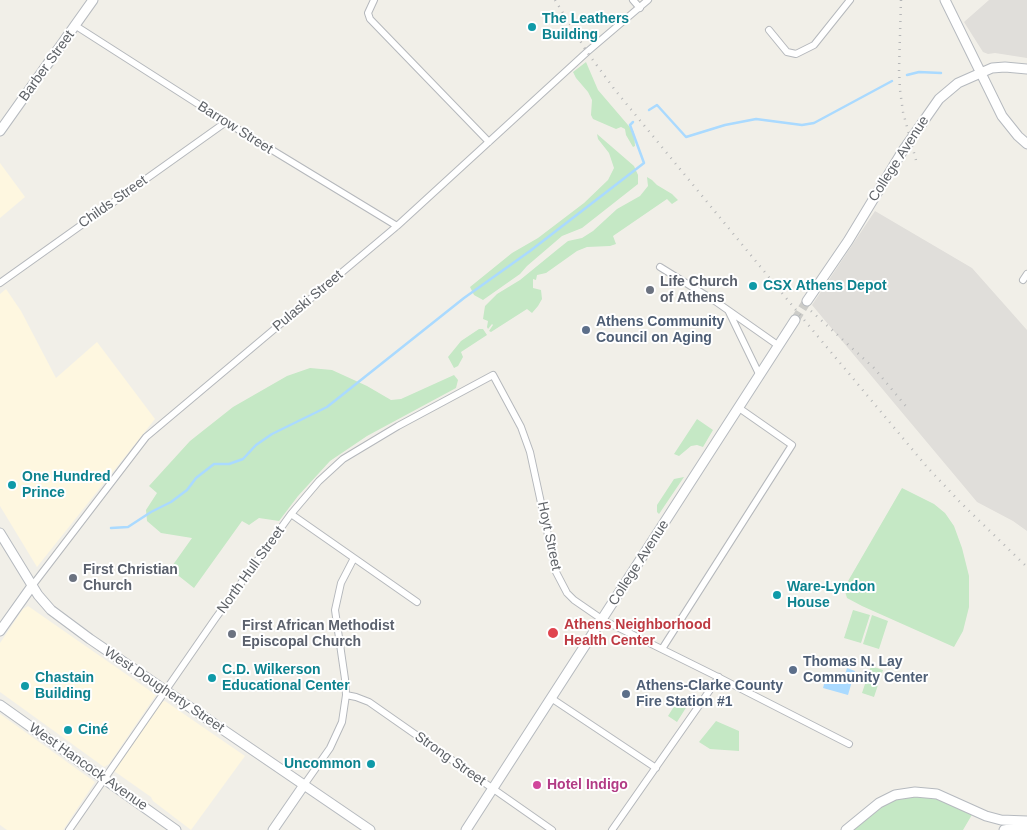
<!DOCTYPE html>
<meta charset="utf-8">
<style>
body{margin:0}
canvas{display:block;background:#f1efe8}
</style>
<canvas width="1027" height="830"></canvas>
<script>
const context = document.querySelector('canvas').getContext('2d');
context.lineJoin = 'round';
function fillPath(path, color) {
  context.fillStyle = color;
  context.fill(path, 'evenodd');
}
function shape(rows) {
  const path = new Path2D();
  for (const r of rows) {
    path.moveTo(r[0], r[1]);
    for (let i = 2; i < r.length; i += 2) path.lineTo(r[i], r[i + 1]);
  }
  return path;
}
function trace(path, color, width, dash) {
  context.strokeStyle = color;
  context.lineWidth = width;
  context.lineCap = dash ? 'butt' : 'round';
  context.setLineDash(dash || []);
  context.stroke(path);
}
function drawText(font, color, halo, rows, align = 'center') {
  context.font = font + ' Arial,sans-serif';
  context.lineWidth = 4;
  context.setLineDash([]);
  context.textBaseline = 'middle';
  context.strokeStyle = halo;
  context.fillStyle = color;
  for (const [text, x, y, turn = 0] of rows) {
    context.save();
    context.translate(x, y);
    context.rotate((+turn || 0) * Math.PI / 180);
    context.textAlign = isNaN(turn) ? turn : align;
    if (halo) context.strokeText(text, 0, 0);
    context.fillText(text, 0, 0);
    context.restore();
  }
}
fillPath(shape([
 [0,163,25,197,0,218],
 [6,289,21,311,56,378,97,342,155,419,37,567,0,506,0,294],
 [28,606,156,695,109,764,104,767,0,692,0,643,23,609],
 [165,701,245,756,191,830,153,801,151,797,114,771,162,702],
 [0,714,95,782,63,830,7,830,0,825]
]), '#fef7e0');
fillPath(shape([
 [989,0,1027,0,1027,58,995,53,988,54,983,52,964,22],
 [875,211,972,268,1027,330,1027,531,1013,521,977,502,812,305]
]), '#e0deda');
fillPath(shape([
 [586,62,598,90,634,132,635,146,633,147,626,135,625,129,621,127,616,129,593,119,591,115,592,100,588,92,576,78,573,72],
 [597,134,634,166,638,175,638,184,582,228,562,236,527,266,520,274,483,300,474,295,470,287,512,253,538,238,584,203,608,180,614,168,609,153,598,139],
 [647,177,652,180,657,185,672,194,678,200,672,204,667,199,613,236,616,244,610,246,587,247,577,251,546,273,537,275,536,280,533,279,533,288,541,290,542,299,538,306,532,313,527,309,491,332,489,331,493,325,492,324,488,329,487,327,488,321,483,319,485,306,497,294,520,280,558,249,568,241,582,238,593,231,617,209,640,196,648,186],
 [479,329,483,329,487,335,461,352,463,357,458,366,454,368,448,357,461,341],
 [310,368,332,370,367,386,391,400,401,399,454,375,458,380,456,388,367,436,330,461,298,496,279,521,259,518,249,525,242,521,194,588,170,569,192,538,161,533,147,521,146,510,157,493,149,486,190,441,233,407,287,376],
 [697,419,713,430,703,447,697,445,691,446,679,456,674,454],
 [684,477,659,514,657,512,657,505,674,479],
 [902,488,934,504,945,513,954,526,962,548,969,576,969,607,963,631,954,647,862,606,847,598,844,588],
 [853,610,870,615,861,643,844,638],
 [872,615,888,621,879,649,863,644],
 [871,666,883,670,874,697,862,693],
 [680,697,689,703,677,722,668,716],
 [716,721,739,731,739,751,710,749,699,742],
 [910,794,931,796,973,813,963,830,853,830,890,801]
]), '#c5e8c5');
fillPath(shape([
 [847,668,855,671,848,695,823,688,827,673,844,678]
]), '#aadaff');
trace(shape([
 [907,75,919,72,941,73],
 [649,110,657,105,686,137,725,125,756,119,802,125,814,123,892,81],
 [111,528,128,527,151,512,171,502,187,490,196,478,214,464,229,464,243,459,256,445,272,434,327,407,464,298,530,251,644,163,630,125,633,122]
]), '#aadaff', 2.5);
trace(shape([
 [795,320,807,301]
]), '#ccccc8', 9, [9, 4.5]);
const street = shape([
 [374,0,368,13,370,19,489,142],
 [633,0,640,8],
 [76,26,226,122,397,226],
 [769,30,787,52,796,54,814,45,850,0],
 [660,267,715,301,779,346],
 [1023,280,1027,274],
 [0,283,226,122],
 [729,312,760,376],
 [291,514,417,602],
 [32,586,146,437,397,226,587,52,648,0],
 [662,649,792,445,739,408],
 [346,695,356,697,369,702,552,830],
 [551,698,656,768],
 [304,785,330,748,342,722,346,695,345,679,335,610,341,583,354,558],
 [69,830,215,619,291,514,319,481,343,459,398,426,493,375,521,427,530,452,556,572,567,593,574,600,603,620,712,674,849,744],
 [612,830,719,677]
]);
const secondary = shape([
 [945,0,1002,116,1018,136,1027,144],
 [0,131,93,0],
 [807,301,848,241,902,152,939,99,958,83,992,68,1005,67,1027,69],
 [0,533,38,595,51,610,90,639,370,830],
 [0,631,32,586],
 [0,705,176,830],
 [273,830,304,785],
 [466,830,795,320],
 [846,830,879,803,895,795,915,792,937,794,986,816,1001,820,1027,821],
 [1004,830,1027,826]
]);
trace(street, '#b5b8bc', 8);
trace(secondary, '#b6babf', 11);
trace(street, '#fff', 6);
trace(secondary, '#fff', 9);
trace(shape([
 [555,0,587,52,615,90,805,321,927,467,959,501,1027,567],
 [901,0,899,70,900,90,903,112,917,164],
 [811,311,874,368,909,410]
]), '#b6b7b8', 2.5, [1, 6]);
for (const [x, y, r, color] of [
 [532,27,5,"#0f9aa8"],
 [753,286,5,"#0f9aa8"],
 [650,290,5,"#6b7280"],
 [586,330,5,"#5c6f8a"],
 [12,485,5,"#0f9aa8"],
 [73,578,5,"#6b7280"],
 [777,595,5,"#0f9aa8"],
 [553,633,6,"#e0444e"],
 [232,634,5,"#6b7280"],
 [793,670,5,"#5c6f8a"],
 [212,678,5,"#0f9aa8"],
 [25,686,5,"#0f9aa8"],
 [626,694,5,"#5c6f8a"],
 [68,730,5,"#0f9aa8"],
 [371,764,5,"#0f9aa8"],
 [537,785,5,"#d1479c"]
]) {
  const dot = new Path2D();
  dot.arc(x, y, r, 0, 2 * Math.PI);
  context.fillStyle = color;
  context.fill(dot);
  trace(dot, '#fff', 2);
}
drawText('bold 14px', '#0d838f', '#fff', [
 ["The Leathers",542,19],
 ["Building",542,35],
 ["CSX Athens Depot",763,286],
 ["One Hundred",22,477],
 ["Prince",22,493],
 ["Ware-Lyndon",787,587],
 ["House",787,603],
 ["C.D. Wilkerson",222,670],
 ["Educational Center",222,686],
 ["Chastain",35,678],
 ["Building",35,694],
 ["Ciné",78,730],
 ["Uncommon",361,764,"right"]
], 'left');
drawText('14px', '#5f6368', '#fff', [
 ["Barber Street",47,66,-54],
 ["Barrow Street",235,128,32],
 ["College Avenue",899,159,-57],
 ["Childs Street",113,202,-35],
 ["Pulaski Street",308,301,-40],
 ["Hoyt Street",549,536,78],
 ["College Avenue",639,563,-57],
 ["North Hull Street",251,570,-54],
 ["West Dougherty Street",164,690,34],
 ["Strong Street",450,759,35],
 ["West Hancock Avenue",88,767,35]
]);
drawText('bold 14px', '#5b616d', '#fff', [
 ["Life Church",660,282],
 ["of Athens",660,298],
 ["First Christian",83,570],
 ["Church",83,586],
 ["First African Methodist",242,626],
 ["Episcopal Church",242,642]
], 'left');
drawText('bold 14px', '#4e5e75', '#fff', [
 ["Athens Community",596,322],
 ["Council on Aging",596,338],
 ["Thomas N. Lay",803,662],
 ["Community Center",803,678],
 ["Athens-Clarke County",636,686],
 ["Fire Station #1",636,702]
], 'left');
drawText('bold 14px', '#be3a42', '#fff', [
 ["Athens Neighborhood",564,625],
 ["Health Center",564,641]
], 'left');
drawText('bold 14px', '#b23c85', '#fff', [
 ["Hotel Indigo",547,785]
], 'left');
</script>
